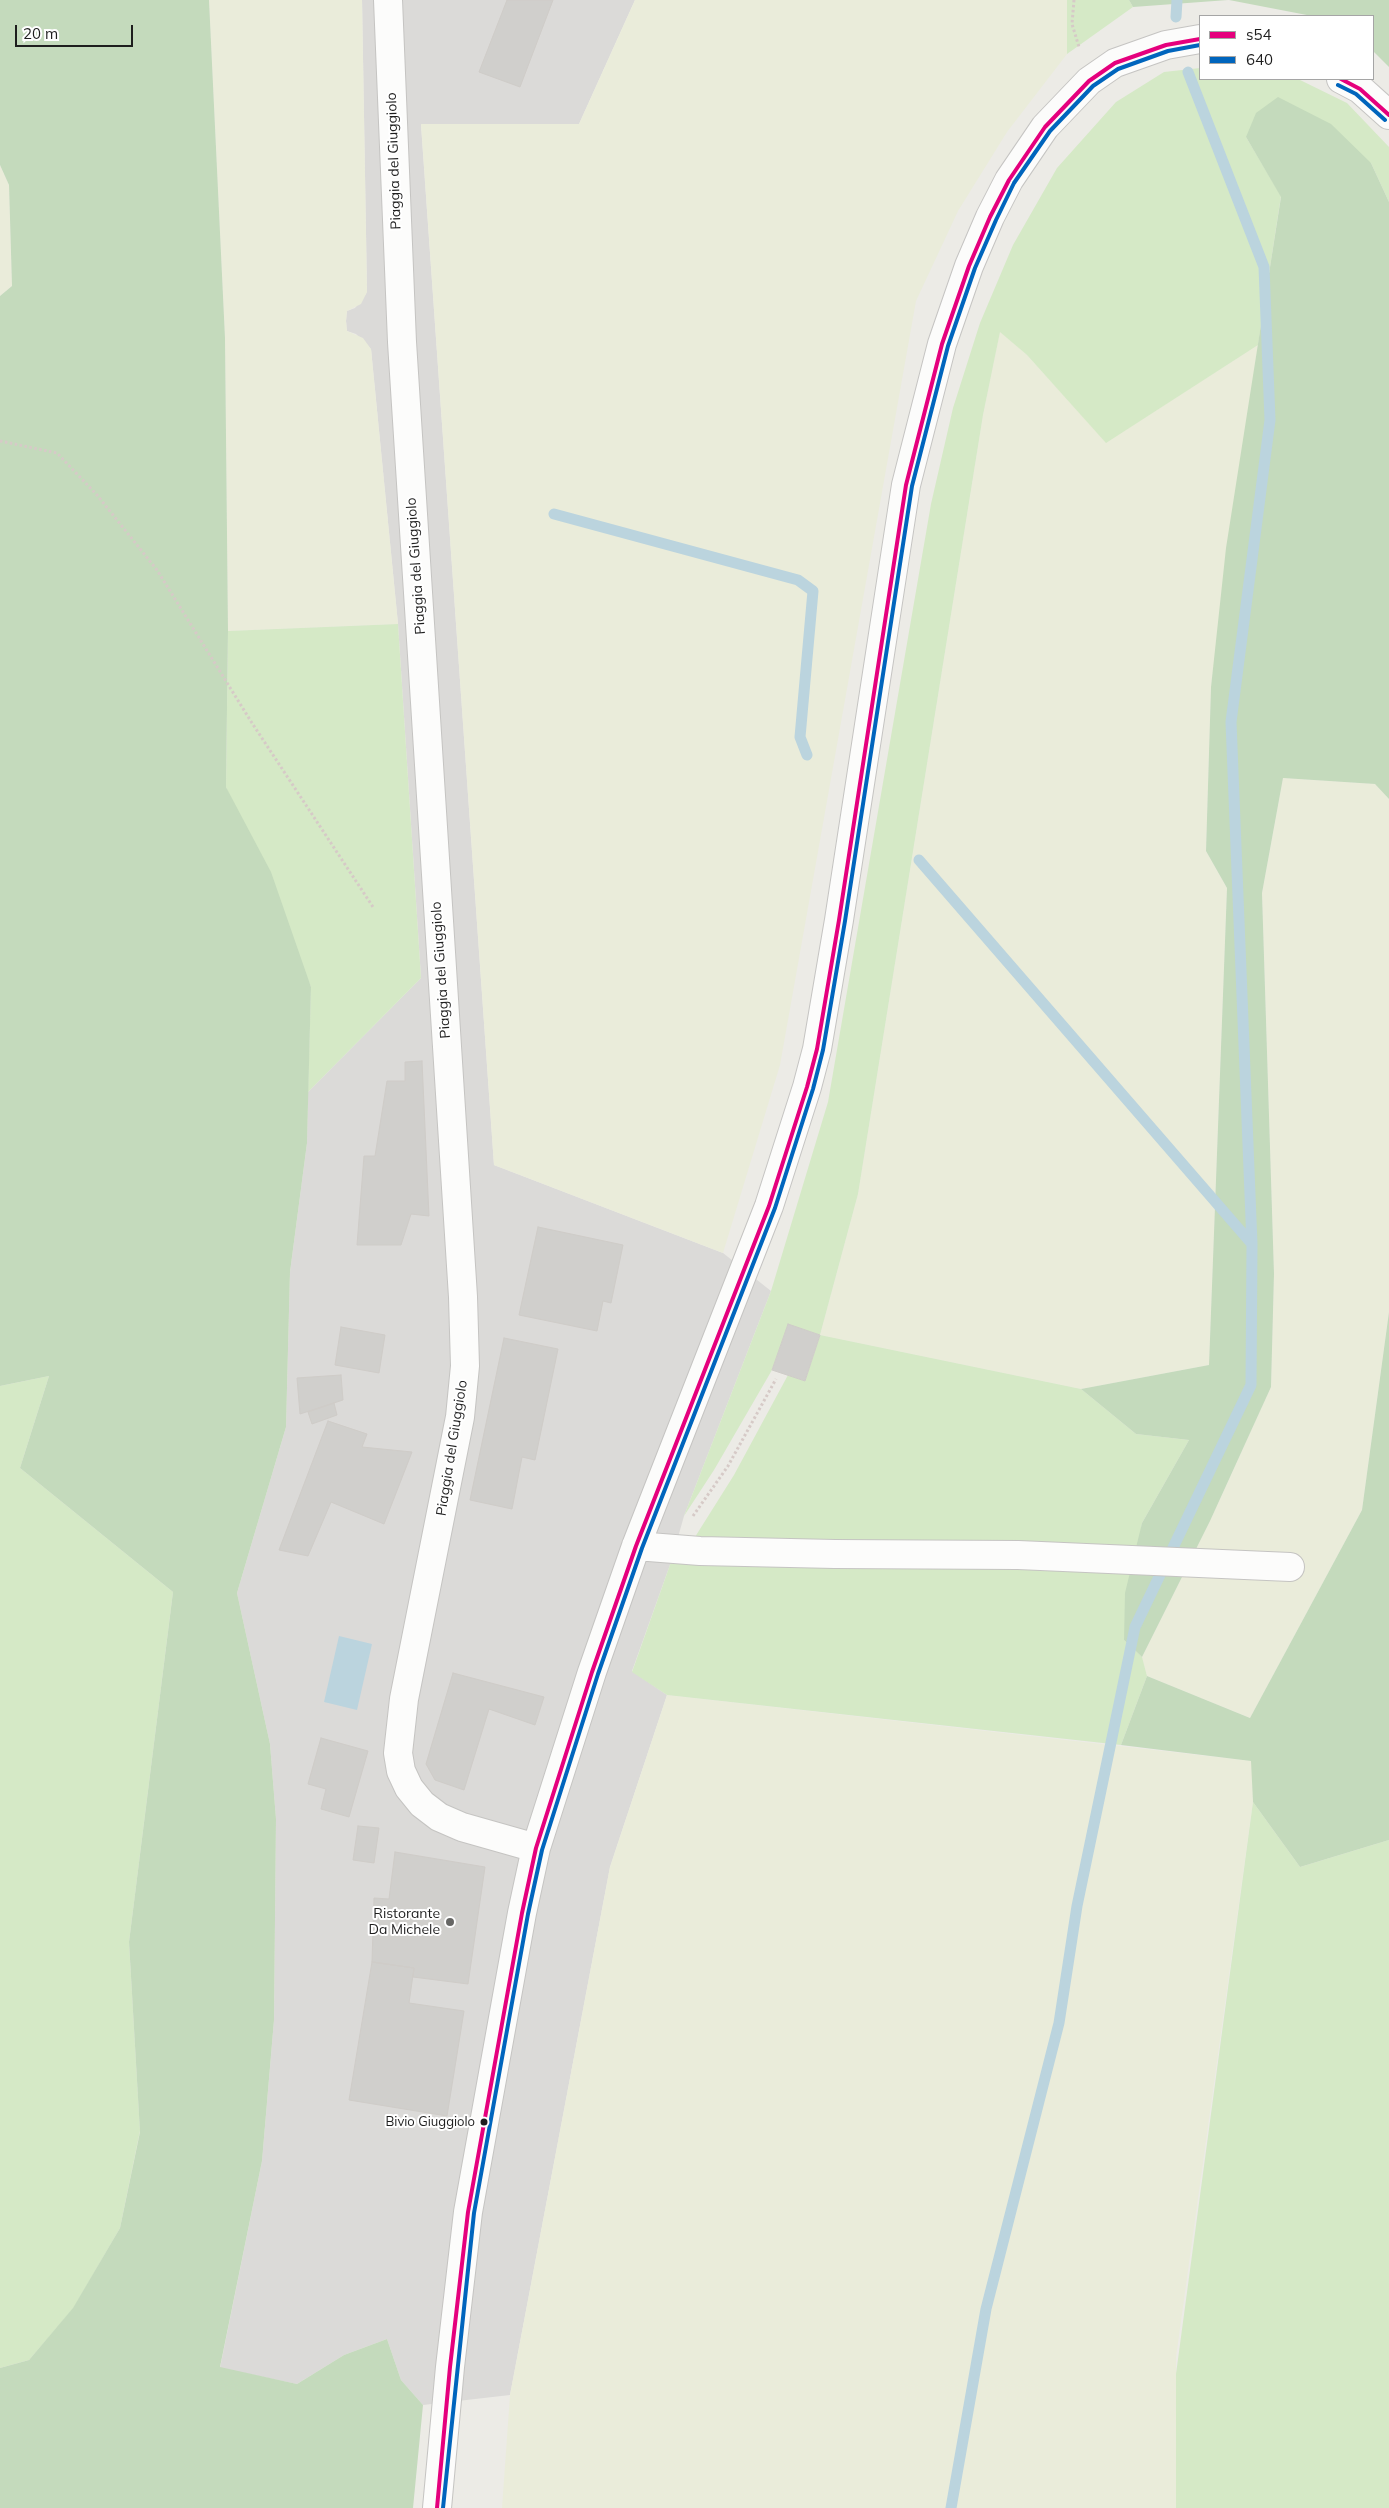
<!DOCTYPE html>
<style>
body{margin:0}
#map{position:relative;width:1389px;height:2508px;overflow:hidden;background:#ecebe6;font-family:Mulish,sans-serif}
canvas{display:block}
.legend{position:absolute;left:1199px;top:15px;width:175px;height:65px;box-sizing:border-box;background:#fff;border:1px solid #a5a5a5;margin:0;padding:6px 9px;list-style:none;font-size:15px;color:#1e1e1e}
.legend li{display:flex;align-items:center;gap:10px;height:25px}
.legend b{width:25px;border:1px solid #a5a5a5}
.scale{position:absolute;left:15px;top:25px;width:118px;height:22px;box-sizing:border-box;border:2px solid #1e1e1e;border-top:0;padding-left:6px;font-size:15px;line-height:18px;white-space:nowrap;color:#1e1e1e;-webkit-text-stroke:4px #fff;paint-order:stroke}
</style>
<div id="map">
<canvas width="1389" height="2508"></canvas>
<ul class="legend">
<li><b style="height:6px;background:#e5007d"></b>s54</li>
<li><b style="height:6px;background:#0065bd"></b>640</li>
</ul>
<div class="scale">20 m</div>
</div>
<script>
const context = document.querySelector('canvas').getContext('2d');
context.lineJoin = 'round';
function fillPath(path, color) {
  context.fillStyle = color;
  context.fill(path, 'evenodd');
}
function shape(rows) {
  const path = new Path2D();
  for (const r of rows) {
    path.moveTo(r[0], r[1]);
    for (let i = 2; i < r.length; i += 2) path.lineTo(r[i], r[i + 1]);
  }
  return path;
}
function trace(path, color, width, dash) {
  context.strokeStyle = color;
  context.lineWidth = width;
  context.lineCap = dash ? 'butt' : 'round';
  context.setLineDash(dash || []);
  context.stroke(path);
}
function drawText(font, color, halo, rows, align = 'center') {
  context.font = font + ' Mulish,sans-serif';
  context.lineWidth = 4;
  context.setLineDash([]);
  context.textBaseline = 'middle';
  context.strokeStyle = halo;
  context.fillStyle = color;
  for (const [text, x, y, turn = 0] of rows) {
    context.save();
    context.translate(x, y);
    context.rotate((+turn || 0) * Math.PI / 180);
    context.textAlign = isNaN(turn) ? turn : align;
    if (halo) context.strokeText(text, 0, 0);
    context.fillText(text, 0, 0);
    context.restore();
  }
}
fillPath(shape([
 [362,0,635,0,579,124,421,125,494,1165,723,1253,771,1291,684,1516,671,1562,632,1671,667,1695,610,1867,510,2395,423,2405,401,2380,387,2339,344,2355,297,2384,220,2368,262,2161,274,2020,276,1819,270,1744,237,1593,286,1427,290,1272,307,1143,308,1092,421,978,398,624,371,349,356,334,347,331,346,321,347,311,355,308,367,292]
]), '#dbdad8');
fillPath(shape([
 [209,0,362,0,367,292,361,304,347,311,346,321,347,331,363,338,371,349,398,624,228,631,225,338],
 [635,0,1067,0,1067,54,1007,132,958,211,916,301,780,1065,723,1253,494,1165,421,124,579,124],
 [0,165,9,185,12,286,0,296],
 [1000,331,1027,355,1106,442,1258,345,1211,687,1206,851,1227,888,1209,1365,1081,1389,820,1335,858,1194,983,415],
 [1283,778,1375,784,1389,799,1389,1312,1362,1510,1250,1718,1147,1676,1142,1657,1210,1521,1271,1387,1274,1274,1262,893],
 [667,1695,1252,1761,1253,1802,1176,2357,1176,2508,502,2508,510,2395,610,1867]
]), '#eaecda');
fillPath(shape([
 [1067,0,1129,0,1133,7,1067,54],
 [1200,68,1200,79,1298,79,1347,103,1389,147,1389,202,1371,163,1246,137,1281,196,1258,345,1106,443,1027,355,1000,332,983,415,858,1194,820,1335,1081,1389,1136,1434,1189,1440,1142,1523,1124,1640,1142,1657,1147,1676,1121,1745,667,1695,632,1672,671,1562,695,1537,734,1475,788,1375,805,1381,820,1335,788,1325,772,1370,714,1470,684,1516,771,1291,828,1102,931,504,953,408,980,323,1013,245,1057,168,1116,102,1164,72],
 [398,624,421,978,308,1092,311,987,226,787,228,631],
 [49,1376,20,1468,173,1592,129,1942,140,2131,120,2228,73,2309,29,2360,0,2368,0,1386],
 [1253,1802,1300,1867,1389,1840,1389,2508,1176,2508,1176,2374]
]), '#d5e9c6');
fillPath(shape([
 [0,0,209,0,225,338,228,631,226,787,271,872,311,987,307,1143,290,1272,286,1427,237,1593,270,1744,276,1819,274,2020,262,2161,220,2367,297,2384,344,2355,387,2339,401,2380,423,2405,413,2508,0,2508,0,2368,29,2360,73,2308,120,2228,140,2132,129,1942,173,1592,20,1468,49,1376,0,1386,0,296,12,286,9,185,0,165],
 [1129,0,1228,0,1133,7],
 [1229,0,1389,0,1389,67,1373,51,1373,16,1312,16],
 [1278,97,1331,124,1371,163,1389,202,1389,799,1375,784,1283,778,1262,893,1274,1274,1271,1387,1210,1521,1142,1657,1124,1640,1125,1593,1142,1523,1189,1440,1136,1434,1081,1389,1209,1365,1227,888,1206,851,1211,687,1226,548,1281,197,1246,137,1256,113],
 [1389,1312,1389,1840,1300,1867,1253,1802,1251,1761,1121,1745,1147,1676,1250,1718,1362,1510]
]), '#c4dabc');
fillPath(shape([
 [339,1636,372,1644,357,1710,324,1702]
]), '#bbd4de');
trace(shape([
 [1176,17,1177,0],
 [554,514,798,580,813,591,800,737,807,755],
 [919,860,1252,1244],
 [951,2508,986,2309,1059,2023,1077,1906,1135,1627,1251,1385,1252,1244,1231,722,1270,420,1264,267,1188,72]
]), '#bbd4de', 11);
const building = shape([
 [507,0,553,0,520,87,479,72,507,0],
 [422,1061,429,1216,411,1214,401,1245,357,1245,364,1156,375,1156,387,1081,405,1081,405,1062,422,1061],
 [538,1227,623,1245,611,1303,603,1301,597,1331,519,1315,538,1227],
 [788,1324,820,1335,805,1381,772,1370,788,1324],
 [341,1327,385,1335,379,1373,335,1365,341,1327],
 [504,1338,558,1349,535,1460,522,1457,512,1509,470,1500,504,1338],
 [341,1375,343,1400,300,1414,297,1378,341,1375],
 [334,1403,337,1415,312,1424,308,1412,334,1403],
 [328,1421,367,1434,362,1447,412,1452,384,1524,331,1502,308,1556,279,1550,328,1421],
 [453,1673,544,1697,535,1725,489,1709,464,1790,435,1780,426,1764,453,1673],
 [321,1738,368,1751,349,1817,321,1809,326,1789,308,1784,321,1738],
 [358,1826,379,1828,374,1863,353,1860,358,1826],
 [395,1852,485,1867,468,1984,413,1977,414,1968,372,1962,374,1898,389,1899,395,1852],
 [372,1962,414,1968,409,2003,464,2011,447,2116,349,2100,372,1962]
]);
fillPath(building, '#d0cfcc');
trace(building, '#cfccc8', 1);
const minor = shape([
 [388,0,402,342,463,1297,465,1366,460,1417,404,1699,398,1753,401,1771,409,1788,422,1804,439,1817,462,1827,536,1848],
 [1341,79,1360,89,1389,115],
 [636,1546,700,1551,835,1554,1018,1555,1290,1567],
 [437,2508,450,2367,468,2212,522,1913,536,1848,592,1672,636,1546,769,1206,807,1087,817,1049,839,920,906,485,942,344,969,266,990,217,1009,180,1045,127,1089,81,1115,63,1166,45,1200,39]
]);
trace(minor, '#c5c4c2', 30);
trace(shape([
 [1074,0,1072,24,1079,47],
 [0,441,57,453,97,495,157,570,252,723,373,907],
 [693,1516,728,1466,776,1379]
]), '#d6cac7', 3, [2.5, 2.5]);
trace(minor, '#fcfcfb', 28);
trace(shape([
 [1341,79,1360,89,1389,115],
 [437,2508,450,2367,468,2212,522,1913,536,1848,592,1672,636,1546,769,1206,807,1087,817,1049,839,920,906,485,942,344,969,266,990,217,1009,180,1045,127,1089,81,1115,63,1166,45,1200,39]
]), '#e5007d', 4);
trace(shape([
 [1338,85,1356,94,1385,120],
 [443,2508,474,2213,528,1914,542,1850,598,1674,642,1548,775,1208,813,1089,823,1050,845,921,912,486,948,346,975,268,996,220,1014,183,1050,131,1093,86,1118,69,1168,51,1200,45]
]), '#0065bd', 4);
for (const [x, y, r, color] of [
 [450,1922,5,"#666664"],
 [484,2122,4.5,"#1e1e1e"]
]) {
  const dot = new Path2D();
  dot.arc(x, y, r, 0, 2 * Math.PI);
  context.fillStyle = color;
  context.fill(dot);
  trace(dot, '#fff', 2);
}
drawText('13px', '#1e1e1e', '#fff', [
 ["Bivio Giuggiolo",475,2122]
], 'right');
drawText('14px', '#1e1e1e', '#fff', [
 ["Piaggia del Giuggiolo",394,161,-92],
 ["Piaggia del Giuggiolo",416,566,-94],
 ["Piaggia del Giuggiolo",441,970,-94],
 ["Piaggia del Giuggiolo",452,1448,-81]
]);
drawText('14px', '#1e1e1e', '#fff', [
 ["Ristorante",440,1914],
 ["Da Michele",440,1930]
], 'right');
</script>
